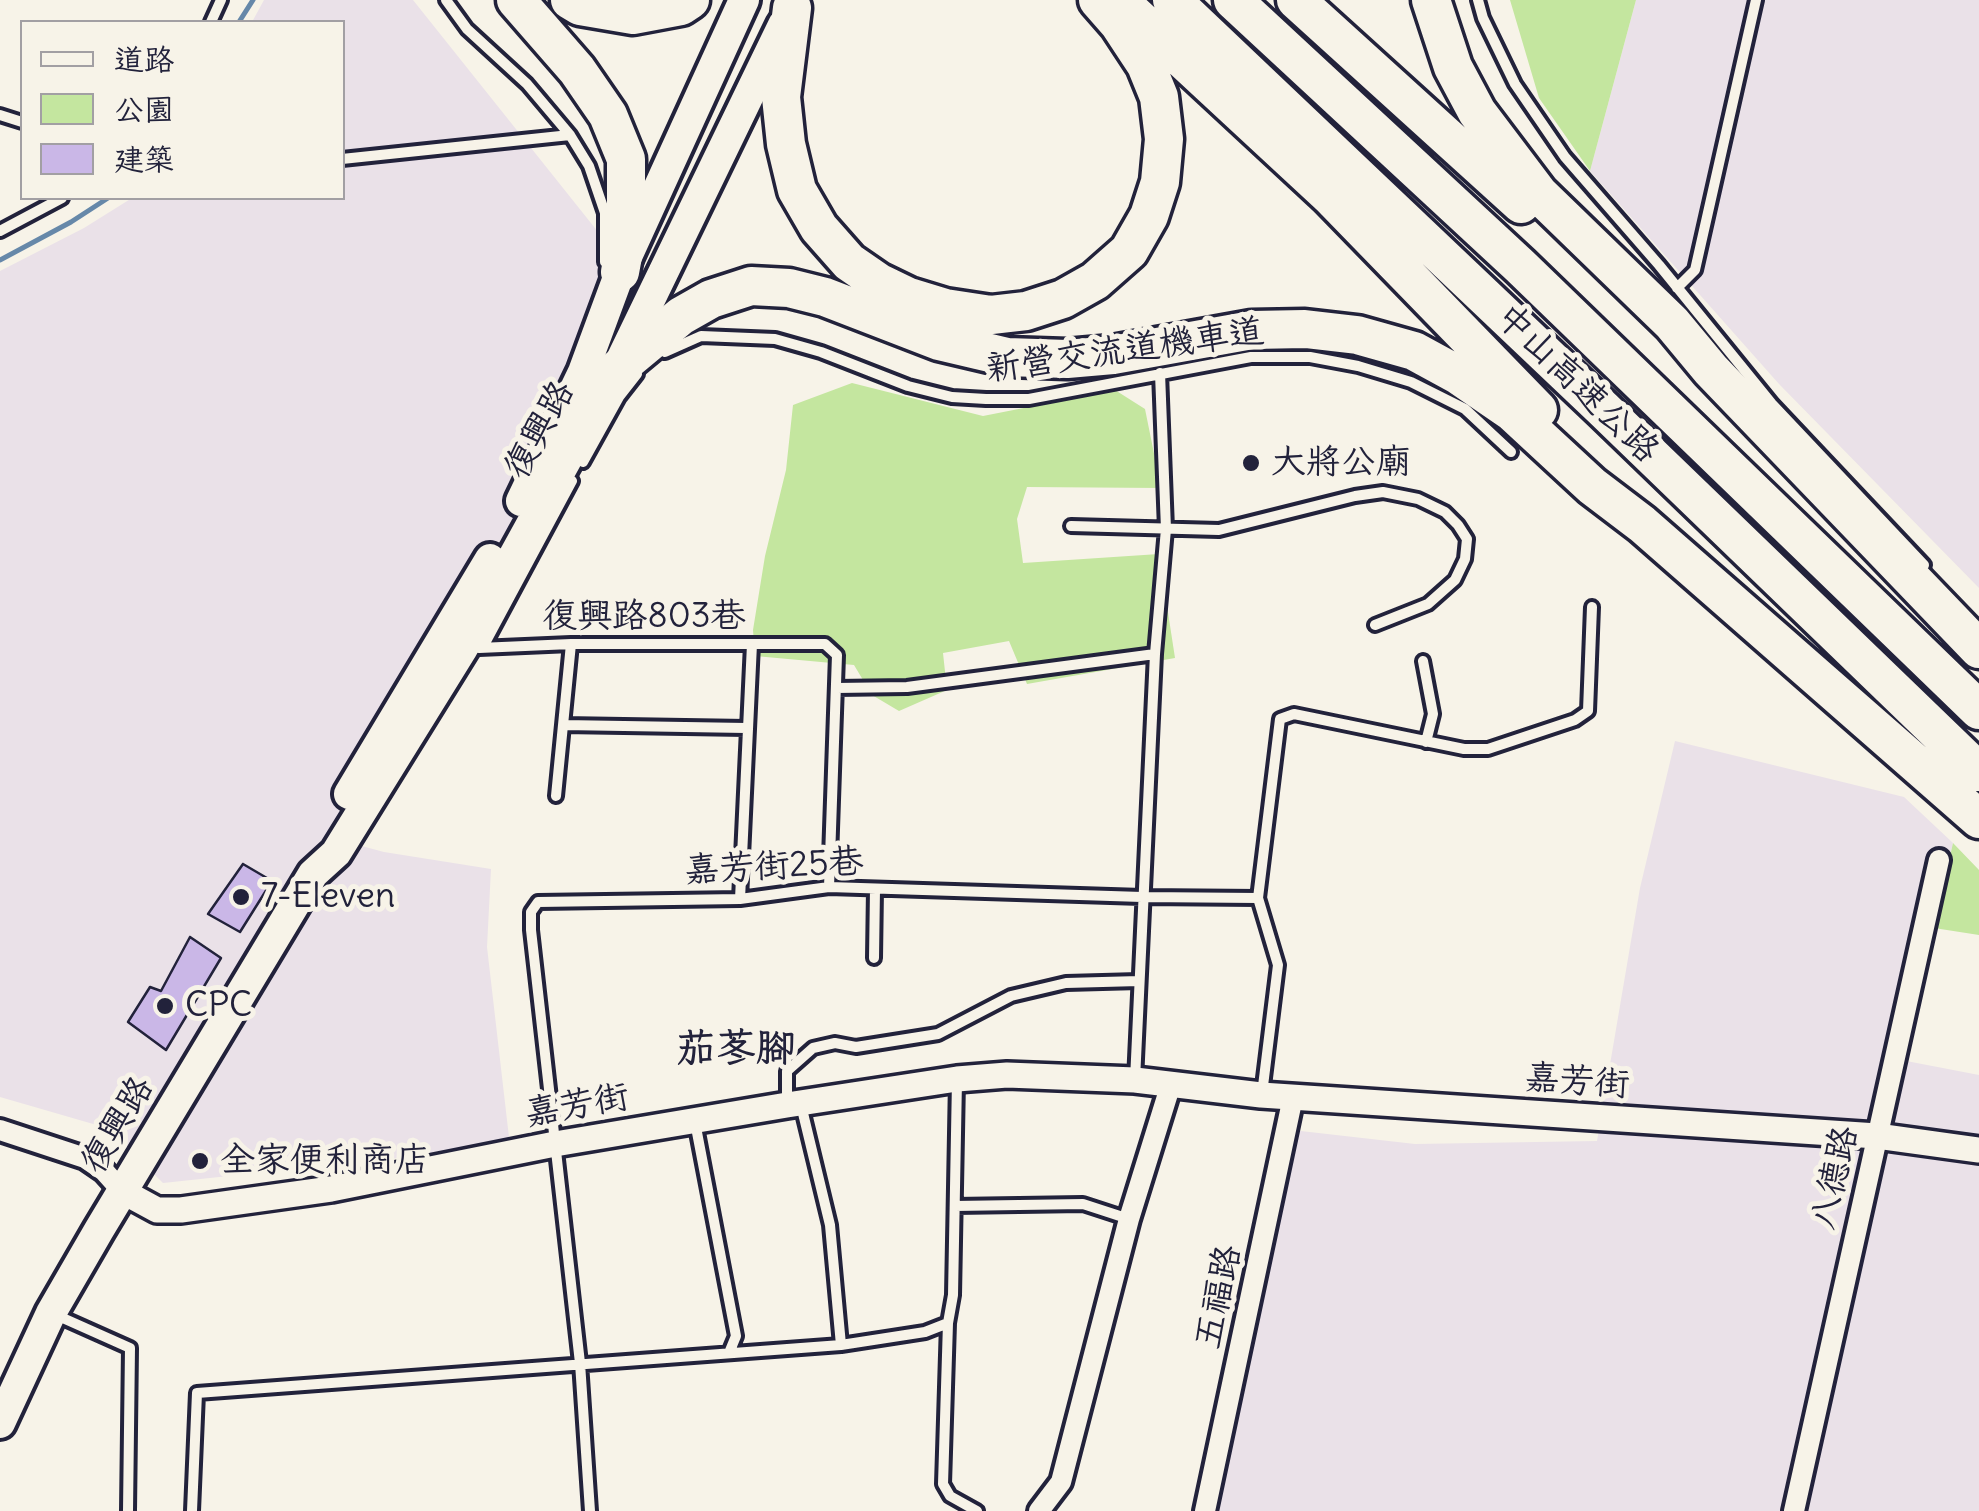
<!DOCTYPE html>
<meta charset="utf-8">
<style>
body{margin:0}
#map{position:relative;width:1979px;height:1511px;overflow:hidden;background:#f7f3e8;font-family:Delius,"LXGW WenKai TC",sans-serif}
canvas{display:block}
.legend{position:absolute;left:20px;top:20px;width:325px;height:180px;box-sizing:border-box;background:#f7f3e8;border:2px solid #a29fa3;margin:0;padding:12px 18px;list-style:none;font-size:30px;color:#22223b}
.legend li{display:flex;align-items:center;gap:20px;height:50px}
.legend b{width:50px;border:2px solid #a29fa3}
</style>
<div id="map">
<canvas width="1979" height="1511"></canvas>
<ul class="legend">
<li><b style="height:12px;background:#f7f3e8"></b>道路</li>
<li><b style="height:28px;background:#c4e69f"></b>公園</li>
<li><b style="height:28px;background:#cab7e7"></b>建築</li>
</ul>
</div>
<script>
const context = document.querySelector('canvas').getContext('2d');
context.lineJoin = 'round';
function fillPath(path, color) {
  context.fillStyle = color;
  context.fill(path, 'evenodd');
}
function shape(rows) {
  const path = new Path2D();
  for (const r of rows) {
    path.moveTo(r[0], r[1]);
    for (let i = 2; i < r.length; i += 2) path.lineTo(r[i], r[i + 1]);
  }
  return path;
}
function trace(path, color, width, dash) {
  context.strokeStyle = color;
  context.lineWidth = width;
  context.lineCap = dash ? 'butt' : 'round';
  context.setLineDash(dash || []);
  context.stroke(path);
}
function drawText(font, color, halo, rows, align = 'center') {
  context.font = font + ' Delius,"LXGW WenKai TC",sans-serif';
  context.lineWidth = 10;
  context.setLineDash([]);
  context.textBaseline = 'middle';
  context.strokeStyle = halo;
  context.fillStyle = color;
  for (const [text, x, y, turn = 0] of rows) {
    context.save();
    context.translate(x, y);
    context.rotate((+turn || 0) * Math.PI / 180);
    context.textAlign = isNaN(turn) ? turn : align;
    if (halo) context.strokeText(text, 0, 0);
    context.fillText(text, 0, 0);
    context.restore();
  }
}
fillPath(shape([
 [264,0,413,0,638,282,546,478,343,841,384,852,491,869,487,947,510,1146,163,1183,107,1128,0,1097,0,271,84,228,132,198,342,198,342,22,252,22],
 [1636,0,1979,0,1979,588,1779,384,1590,171],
 [1675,741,1904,797,1953,843,1934,928,1896,1059,1979,1075,1979,1511,1203,1511,1292,1130,1415,1144,1597,1141,1640,888]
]), '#eae1e8');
fillPath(shape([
 [1510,0,1636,0,1590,171,1539,98],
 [852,383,983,416,1115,390,1145,409,1161,488,1027,487,1017,519,1023,563,1159,554,1175,658,1027,684,1009,641,943,653,947,690,899,711,872,695,854,665,755,656,753,630,765,556,786,470,793,405],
 [1953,843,1979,870,1979,935,1934,928]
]), '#c4e69f');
trace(shape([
 [239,22,253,0],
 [0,260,71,222,108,198]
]), '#6688a9', 5);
const building = shape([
 [243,864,272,881,240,932,208,914,243,864],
 [190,937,221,958,166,1050,128,1022,150,987,161,991,190,937]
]);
fillPath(building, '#cab7e7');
trace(building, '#22223b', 2.5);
const service = shape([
 [446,0,467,29,527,84,570,135,589,166,605,213,605,262],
 [1478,0,1483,18,1515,84,1565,157,1659,265,1772,404,1924,565],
 [211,22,221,0],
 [0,115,22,122],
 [342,159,570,135],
 [0,231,62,198],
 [1677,288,1695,270,1756,0],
 [665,352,701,336,775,339,821,352,908,386,952,397,986,399,1029,399,1251,357,1310,357,1358,366,1411,382,1465,409,1511,452],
 [583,462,619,397,637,374],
 [1071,526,1219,530,1355,496,1383,492,1418,499,1445,512,1458,525,1467,539,1465,559,1455,580,1428,604,1375,625],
 [483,647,572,481],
 [479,648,571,644,825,644,837,655,829,887],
 [1423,661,1433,714,1426,742],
 [836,688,907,687,1155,654],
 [563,725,746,728],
 [556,796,571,644],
 [740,899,752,644],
 [874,958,875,889],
 [957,1080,953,1295,948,1323,943,1484,950,1496,977,1511],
 [1135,1080,1155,654,1166,529,1160,373],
 [1262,1094,1278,965,1258,898,1280,719,1294,714,1464,749,1488,749,1575,720,1588,711,1592,607],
 [787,1102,787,1071,813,1048,835,1043,856,1047,938,1034,1011,996,1066,983,1139,981],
 [801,1105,830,1225,841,1345],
 [695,1122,736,1336,729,1353],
 [955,1206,1083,1204,1129,1219],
 [56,1315,130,1348,128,1511],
 [192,1511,197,1393,841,1345,925,1332,948,1323],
 [590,1511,580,1363,531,930,531,912,538,902,740,899,829,887,1142,897,1258,898]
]);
const minor = shape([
 [0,1130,85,1158,104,1171,122,1191],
 [1039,1511,1061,1482,1129,1219,1170,1087],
 [1205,1511,1293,1097],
 [1794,1511,1939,860]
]);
const tertiary = shape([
 [122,1191,157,1210,181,1210,331,1189,555,1144,787,1105,957,1079,1007,1075,1135,1080,1261,1095,1877,1136,1979,1150]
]);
const secondary = shape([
 [521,501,583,372,620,272,744,0],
 [349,794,490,559],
 [0,1423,51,1313,99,1230,313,874,336,853,463,648,616,370,783,25]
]);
const motorway = shape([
 [516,0,577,70,608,115,626,159,626,240,620,272],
 [570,0,580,6,633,15,681,6,690,0],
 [1172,0,1603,409,1979,772],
 [1233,0,1520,266,1979,710],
 [1296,0,1521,204],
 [1431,0,1453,67,1477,112,1539,194,1672,323,1711,370,1979,649],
 [1124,5,1330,196,1538,410],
 [792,8,781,97,786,144,797,190,819,228,849,262,878,282,909,297,945,308,991,315,1026,311,1063,299,1095,281,1129,251,1149,216,1160,182,1164,139,1159,97,1146,65,1119,24,1098,0],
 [616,370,681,316,711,299,751,286,789,288,825,297,939,341,1007,357,1067,359,1113,355,1252,330,1305,329,1357,335,1414,351,1458,375,1512,412,1592,486,1642,524,1979,819]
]);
trace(service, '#22223b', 18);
trace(minor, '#22223b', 28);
trace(tertiary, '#22223b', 32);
trace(secondary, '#22223b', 38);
trace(motorway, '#22223b', 45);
trace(service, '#f7f3e8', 10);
trace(minor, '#f7f3e8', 20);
trace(tertiary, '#f7f3e8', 25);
trace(secondary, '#f7f3e8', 30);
trace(motorway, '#f7f3e8', 38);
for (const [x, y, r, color] of [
 [1251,463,10,"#22223b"],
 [241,897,10,"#22223b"],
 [165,1006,10,"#22223b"],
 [200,1161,10,"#22223b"]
]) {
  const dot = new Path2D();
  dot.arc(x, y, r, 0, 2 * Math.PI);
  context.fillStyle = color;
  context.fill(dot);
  trace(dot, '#f7f3e8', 4);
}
drawText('35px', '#22223b', '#f7f3e8', [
 ["新營交流道機車道",1125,351,-8],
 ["中山高速公路",1577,384,44],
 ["復興路",540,430,-61],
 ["復興路803巷",644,617],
 ["嘉芳街25巷",774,867,-3],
 ["嘉芳街",1577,1082,4],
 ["嘉芳街",577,1106,-10],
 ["復興路",118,1125,-59],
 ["八德路",1835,1178,-77],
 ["五福路",1219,1297,-78]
]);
drawText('35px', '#22223b', '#f7f3e8', [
 ["大將公廟",1271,463],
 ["7-Eleven",261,897],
 ["CPC",185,1006],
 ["全家便利商店",220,1161]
], 'left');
drawText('bold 40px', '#22223b', '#f7f3e8', [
 ["茄苳腳",736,1050]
]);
</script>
